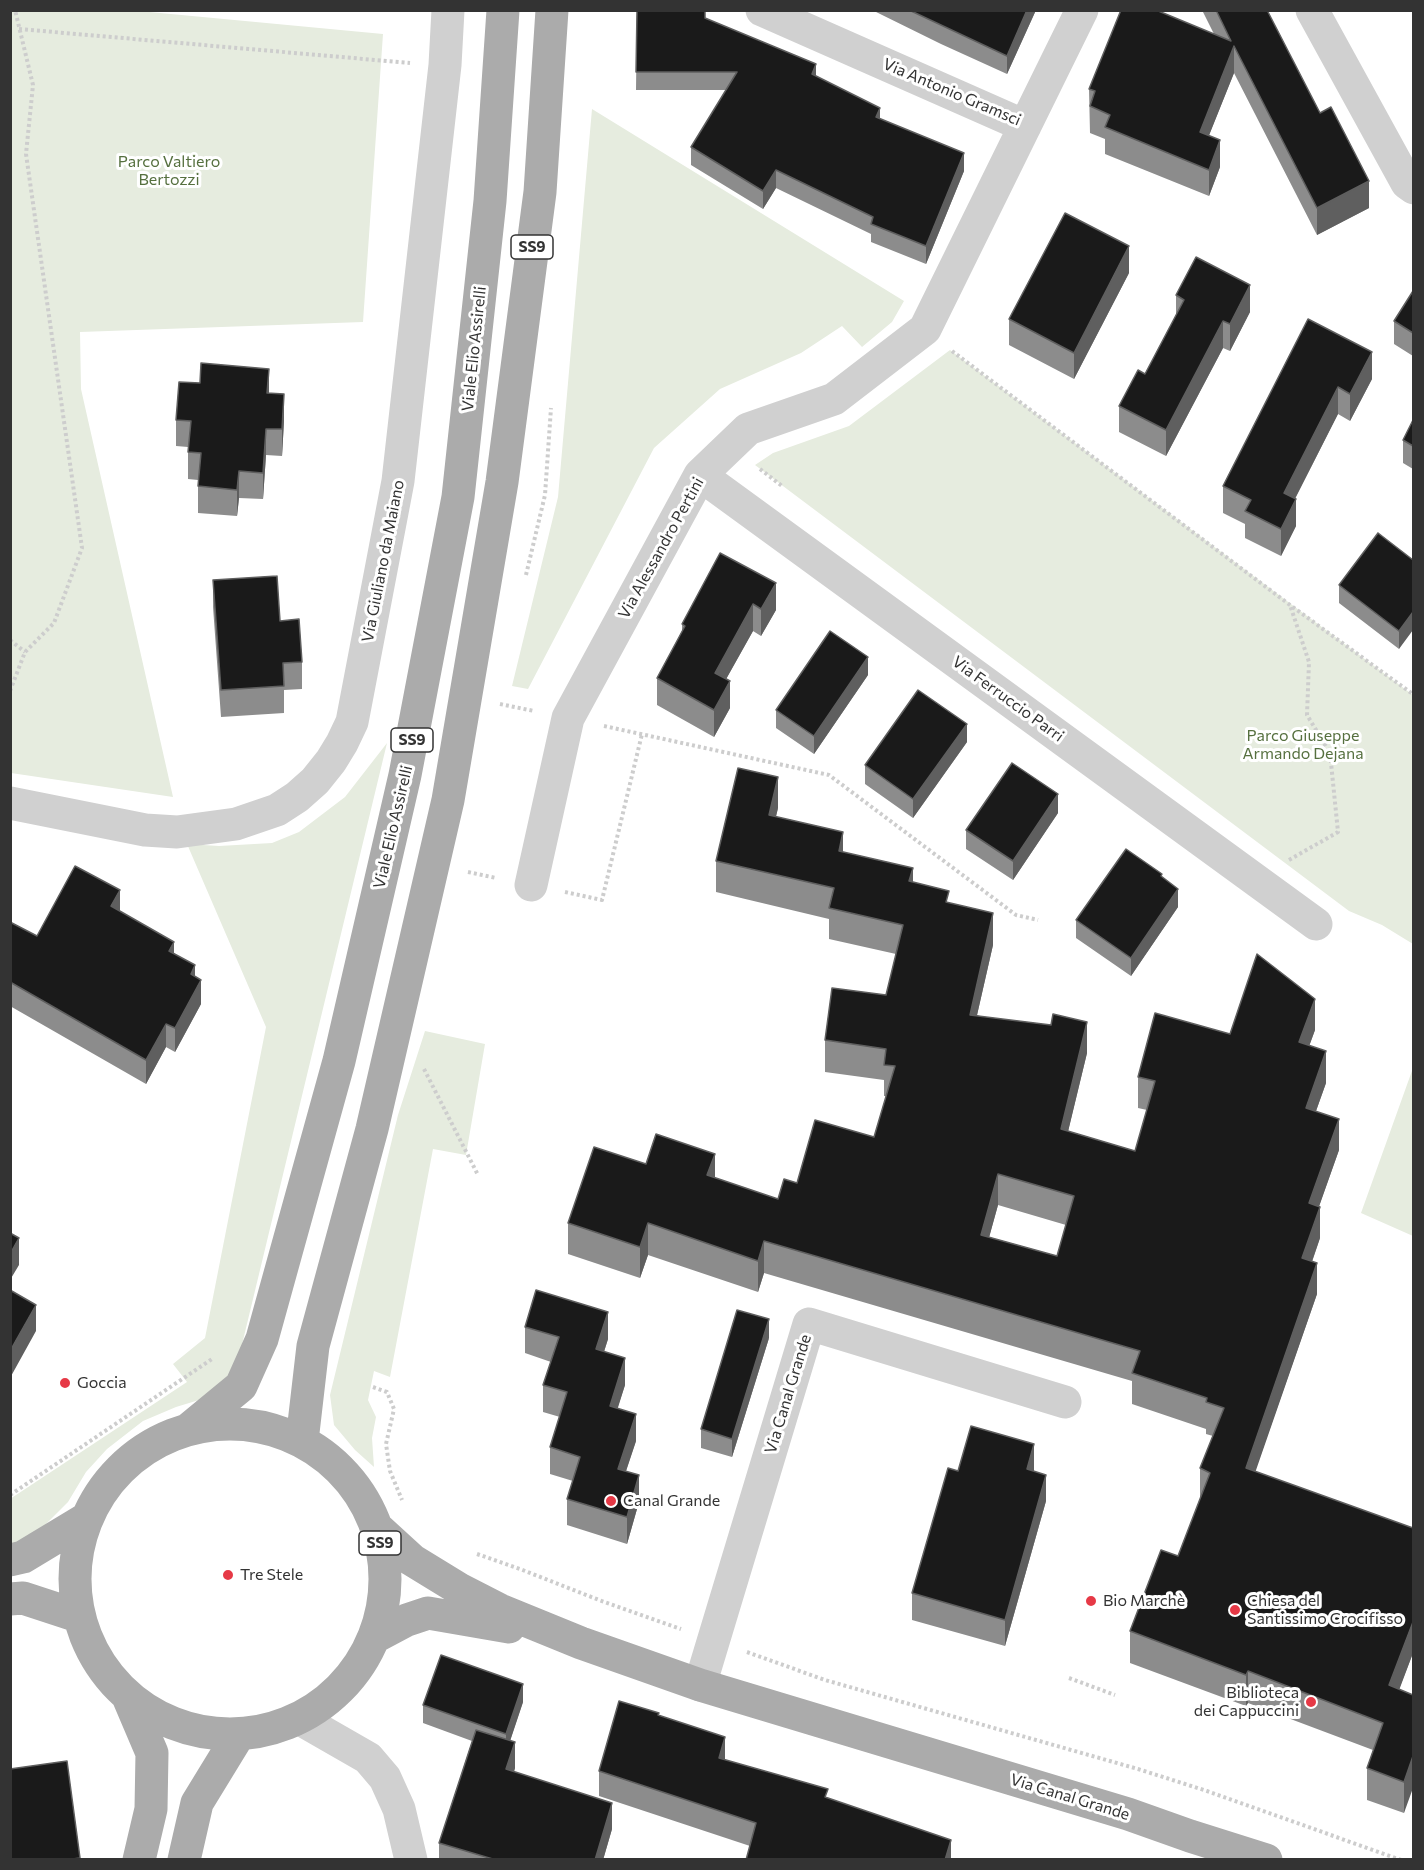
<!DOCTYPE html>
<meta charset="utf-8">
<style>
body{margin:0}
#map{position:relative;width:1424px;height:1870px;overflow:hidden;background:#fff;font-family:Commissioner,sans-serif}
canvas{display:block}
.frame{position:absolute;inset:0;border:12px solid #333;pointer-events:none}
</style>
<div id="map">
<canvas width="1424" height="1870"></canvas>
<div class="frame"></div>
</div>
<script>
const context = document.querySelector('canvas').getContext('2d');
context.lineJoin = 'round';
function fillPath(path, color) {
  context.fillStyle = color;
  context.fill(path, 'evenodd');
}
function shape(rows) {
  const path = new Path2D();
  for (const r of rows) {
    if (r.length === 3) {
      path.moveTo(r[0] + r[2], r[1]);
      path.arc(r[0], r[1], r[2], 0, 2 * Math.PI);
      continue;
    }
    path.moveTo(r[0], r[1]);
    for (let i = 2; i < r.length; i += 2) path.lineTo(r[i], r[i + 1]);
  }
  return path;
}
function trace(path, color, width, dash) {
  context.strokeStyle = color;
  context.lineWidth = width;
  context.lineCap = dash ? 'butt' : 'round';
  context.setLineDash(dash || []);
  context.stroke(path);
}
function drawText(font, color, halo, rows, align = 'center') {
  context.font = font + ' Commissioner,sans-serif';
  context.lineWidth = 6;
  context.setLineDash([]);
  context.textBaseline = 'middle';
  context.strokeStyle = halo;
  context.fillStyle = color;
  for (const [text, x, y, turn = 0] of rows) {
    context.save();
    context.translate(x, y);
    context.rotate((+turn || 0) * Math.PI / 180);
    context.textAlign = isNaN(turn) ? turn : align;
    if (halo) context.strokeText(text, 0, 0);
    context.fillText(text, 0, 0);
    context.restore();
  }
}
fillPath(shape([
 [11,10,139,11,383,34,363,322,80,332,81,389,173,797,11,773],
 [592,109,904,301,892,322,862,347,842,326,801,353,720,389,654,448,528,689,512,686,558,497],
 [950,350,1413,695,1413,944,1382,925,1349,911,755,465,773,453,849,426],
 [387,743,239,1357,224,1384,199,1400,176,1407,143,1421,107,1449,86,1472,68,1502,41,1529,11,1546,10,1499,187,1382,173,1364,205,1338,266,1027,187,844,219,846,272,843,299,832,345,797],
 [425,1031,485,1044,466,1155,433,1149,390,1377,374,1371,368,1400,376,1417,372,1438,374,1467,355,1450,334,1425,330,1395,398,1115],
 [1413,1068,1413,1236,1361,1213]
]), '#e6ecdf');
trace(shape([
 [19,29,410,63],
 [952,351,1290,605,1414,695],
 [760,469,782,486],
 [526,575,545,495,551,408],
 [10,640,25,652],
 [10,691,25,652,54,623,82,548,26,154,33,85,15,10],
 [500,704,534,711],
 [604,726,829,775,1016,915,1038,920],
 [1289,860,1338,832,1330,753,1307,715,1309,662,1290,605],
 [468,872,496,878],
 [565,892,602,900,642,734],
 [424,1069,478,1175],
 [373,1387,387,1392,394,1409,386,1444,390,1471,402,1500],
 [10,1495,212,1359],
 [477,1554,520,1569,599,1600,681,1629],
 [747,1652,825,1680,1138,1769,1207,1791,1401,1860],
 [1069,1678,1115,1695]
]), '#cdcdcd', 4, [3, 3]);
trace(shape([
 [762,10,1025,126],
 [1312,10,1407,183,1414,188],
 [700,475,1316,924],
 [10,803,145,830,177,832,236,824,277,810,297,797,315,781,331,761,342,743,352,722,398,481,445,65,448,10],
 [531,885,568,718,700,475,748,429,834,399,925,329,1082,10],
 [700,1685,809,1324,1065,1402],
 [300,1719,368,1758,385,1778,399,1809,411,1860]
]), '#d0d0d0', 33);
trace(shape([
 [230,1579,155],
 [190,1428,241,1386,262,1339,339,1061,405,775,458,497,490,201,503,10],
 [302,1441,313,1346,372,1129,448,800,502,482,540,192,552,10],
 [377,1528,412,1560,461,1590,500,1610,581,1643,700,1685,1128,1814,1190,1836,1266,1860],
 [10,1560,23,1557,86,1519],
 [10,1599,23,1598,78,1616],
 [375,1637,407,1620,428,1613,509,1627],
 [129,1699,152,1753,151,1809,139,1860],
 [184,1860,197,1803,238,1736]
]), '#ababab', 33);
fillPath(shape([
 [872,10,1036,10,1007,74,941,44],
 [1202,10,1267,10,1369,208,1317,235,1234,73,1209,135,1220,167,1209,196,1105,154,1105,139,1090,133,1089,89,1214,34],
 [637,11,705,18,816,76,880,119,964,171,926,264,871,242,871,234,776,188,763,209,691,165,691,147,726,90,636,90],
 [1129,273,1074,379,1009,345,1009,319],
 [1413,291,1413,356,1394,344,1394,321],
 [1176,295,1250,312,1230,351,1223,348,1166,456,1119,432,1119,406,1145,374,1176,315],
 [1308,319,1372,379,1350,421,1338,414,1295,499,1296,526,1281,556,1245,538,1245,524,1223,513,1223,486],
 [269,393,284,421,282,456,266,455,263,499,239,498,237,516,198,513,198,480,188,479,188,447,176,446,176,420],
 [1413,420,1413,469,1403,463,1403,440],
 [720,553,776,610,761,636,753,631,726,679,730,708,714,737,657,705,657,678,682,631,682,624],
 [1413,560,1399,649,1339,603,1339,585],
 [213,580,302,662,302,689,284,690,284,713,221,717,213,607],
 [868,675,814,754,776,728,776,710],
 [967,742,913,818,865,784,865,765],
 [778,808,776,816,843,852,913,882,949,903,993,945,977,1015,1087,1053,1068,1131,1135,1151,1147,1110,1138,1108,1138,1077,1230,1034,1315,1030,1309,1046,1326,1083,1316,1111,1339,1150,1319,1206,1320,1238,1312,1262,1317,1294,1255,1471,1413,1653,1399,1689,1413,1695,1404,1813,1367,1800,1367,1768,1373,1750,1248,1703,1246,1706,1130,1663,1130,1631,1178,1556,1200,1499,1200,1468,1213,1436,1206,1434,1206,1429,1132,1404,1132,1381,764,1273,758,1292,648,1255,640,1278,568,1254,568,1223,646,1164,715,1178,778,1199,797,1183,874,1137,886,1096,884,1096,884,1080,825,1072,825,1040,886,995,896,954,829,939,829,919,716,892,716,861],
 [998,1205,1066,1225,1057,1256,989,1237],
 [1058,813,1013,880,966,849,966,830],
 [1162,877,1178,907,1131,976,1076,938,1076,920],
 [120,911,174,953,195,977,201,1004,175,1052,166,1047,146,1084,10,1006,10,922,37,936],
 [525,1327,608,1339,604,1352,625,1385,617,1409,636,1441,626,1471,639,1502,627,1544,567,1525,567,1499,573,1481,550,1474,550,1447,560,1417,543,1412,543,1385,551,1362,525,1353],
 [769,1338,732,1457,701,1448,701,1429],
 [958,1471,1034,1471,1046,1501,1005,1646,912,1620,912,1593],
 [523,1702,510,1741,515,1768,514,1772,612,1829,603,1860,439,1860,439,1843,472,1741,423,1723,423,1705],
 [659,1715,725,1760,828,1798,951,1860,750,1846,599,1796,599,1771]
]), '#8c8c8c');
fillPath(shape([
 [1027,10,1036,10,1007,74,1007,56],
 [1234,46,1234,73,1200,158,1200,132],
 [816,64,816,82,812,74],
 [880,108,880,126,876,117],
 [1220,140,1220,167,1209,196,1209,170],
 [964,153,964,171,926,264,926,246],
 [776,170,776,188,763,209,763,191],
 [1369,181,1369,208,1317,235,1317,208],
 [1129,246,1129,273,1074,379,1074,353],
 [1250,285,1250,312,1230,351,1230,324],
 [1223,321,1223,348,1166,456,1166,430],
 [1372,352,1372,379,1350,421,1350,394],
 [269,369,269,396,267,393],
 [1338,387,1338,414,1284,520,1284,493],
 [284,394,284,421,282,456,282,429],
 [266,429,266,455,263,499,263,473],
 [239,471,239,498,237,516,237,490],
 [1296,499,1296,526,1281,556,1281,529],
 [776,583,776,610,761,636,761,609],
 [753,604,753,631,715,699,715,673],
 [1413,612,1413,630,1399,649,1399,631],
 [868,657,868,675,814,754,814,736],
 [730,681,730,708,714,737,714,710],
 [967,724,967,742,913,818,913,799],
 [778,777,778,808,769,846,769,815],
 [1058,794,1058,813,1013,880,1013,861],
 [843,832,843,864,839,851],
 [913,868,913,899,909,881],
 [1178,889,1178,907,1131,976,1131,958],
 [120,890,120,914,111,906],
 [993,913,993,945,970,1046,970,1015],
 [174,942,174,966,169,951],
 [195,965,195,989,191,974],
 [201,980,201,1004,175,1052,175,1028],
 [1315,999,1315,1030,1299,1074,1299,1042],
 [1087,1022,1087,1053,1061,1161,1061,1129],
 [166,1024,166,1047,146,1084,146,1060],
 [1326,1051,1326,1083,1306,1139,1306,1108],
 [1339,1119,1339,1150,1309,1235,1309,1203],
 [715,1154,715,1186,707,1175],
 [998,1174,998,1205,981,1267,981,1235],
 [1320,1207,1320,1238,1302,1290,1302,1258],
 [648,1223,648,1255,640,1278,640,1247],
 [19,1238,19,1265,10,1280,10,1254],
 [764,1241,764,1273,758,1292,758,1261],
 [1317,1263,1317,1294,1246,1499,1246,1468],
 [36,1305,36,1331,10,1378,10,1351],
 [608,1312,608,1339,596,1376,596,1349],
 [769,1319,769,1338,732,1457,732,1439],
 [625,1358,625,1385,610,1433,610,1406],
 [636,1414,636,1441,618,1495,618,1469],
 [1034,1444,1034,1471,1027,1496,1027,1469],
 [639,1475,639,1502,627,1544,627,1517],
 [1046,1475,1046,1501,1005,1646,1005,1620],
 [1413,1622,1413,1653,1389,1717,1389,1685],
 [1248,1671,1248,1703,1246,1706,1246,1675],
 [523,1684,523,1702,506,1753,506,1734],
 [725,1737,725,1762,719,1758],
 [515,1742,515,1768,506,1795,506,1769],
 [1413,1756,1413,1788,1404,1813,1404,1782],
 [612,1803,612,1829,603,1860,595,1860],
 [951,1840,951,1860,945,1860]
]), '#5f5f5f');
const building = shape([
 [909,10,1027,10,1007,56,909,10],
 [1121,10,1156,10,1231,41,1216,10,1267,10,1320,113,1331,107,1369,181,1317,208,1234,46,1200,132,1220,140,1209,170,1105,127,1110,115,1090,106,1095,91,1089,89,1121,10],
 [637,11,705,11,705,18,816,64,812,74,880,108,876,117,964,153,926,246,871,224,873,217,776,170,763,191,691,147,737,72,636,72,637,11],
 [1065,213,1129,246,1074,353,1009,319,1065,213],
 [1196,257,1250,285,1230,324,1223,321,1166,430,1119,406,1138,370,1145,374,1184,300,1176,295,1196,257],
 [1413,291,1413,333,1394,321,1413,291],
 [1308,319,1372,352,1350,394,1338,387,1284,493,1296,499,1281,529,1245,511,1251,500,1223,486,1308,319],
 [201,363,269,369,267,393,284,394,282,429,266,429,263,473,239,471,237,490,198,486,201,453,188,452,191,421,176,420,179,382,200,383,201,363],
 [1413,420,1413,446,1403,440,1413,420],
 [1378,533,1413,560,1413,612,1399,631,1339,585,1378,533],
 [720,553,776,583,761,609,753,604,715,673,730,681,714,710,657,678,685,626,682,624,720,553],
 [277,576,280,621,299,619,302,662,283,663,284,686,221,690,213,580,277,576],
 [830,631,868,657,814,736,776,710,830,631],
 [918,690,967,724,913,799,865,765,918,690],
 [1012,763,1058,794,1013,861,966,830,1012,763],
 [738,768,778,777,769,815,843,832,839,851,913,868,909,881,949,891,946,902,993,913,970,1015,1051,1025,1053,1014,1087,1022,1061,1129,1135,1151,1155,1081,1138,1077,1155,1013,1230,1034,1257,954,1315,999,1299,1042,1326,1051,1306,1108,1339,1119,1309,1203,1320,1207,1302,1258,1317,1263,1246,1468,1413,1528,1413,1622,1389,1685,1413,1695,1413,1756,1404,1782,1367,1768,1383,1723,1248,1671,1246,1675,1130,1631,1161,1550,1178,1556,1210,1473,1200,1468,1224,1408,1206,1402,1207,1398,1132,1373,1140,1351,764,1241,758,1261,648,1223,640,1247,568,1223,594,1147,646,1164,656,1134,715,1154,707,1175,778,1199,784,1179,797,1183,815,1120,874,1137,895,1066,884,1065,886,1049,825,1040,832,988,886,995,903,925,829,908,834,888,716,861,738,768],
 [998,1174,1074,1196,1057,1256,981,1235,998,1174],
 [1126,849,1162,874,1161,876,1178,889,1131,958,1076,920,1126,849],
 [75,866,120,890,111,906,174,942,169,951,195,965,191,974,201,980,175,1028,166,1024,146,1060,10,982,10,922,37,936,75,866],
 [10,1233,19,1238,10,1254,10,1233],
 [10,1290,36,1305,10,1351,10,1290],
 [536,1290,608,1312,596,1349,625,1358,610,1406,636,1414,618,1469,639,1475,627,1517,567,1499,580,1457,550,1447,567,1392,543,1385,559,1337,525,1327,536,1290],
 [737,1310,769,1319,732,1439,701,1429,737,1310],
 [971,1426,1034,1444,1027,1469,1046,1475,1005,1620,912,1593,948,1468,958,1471,971,1426],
 [441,1655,523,1684,506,1734,423,1705,441,1655],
 [619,1701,659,1713,658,1715,725,1737,719,1758,828,1789,825,1797,951,1840,945,1860,746,1860,756,1823,599,1771,619,1701],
 [476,1730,515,1742,506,1769,612,1803,595,1860,496,1860,439,1843,476,1730],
 [67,1761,80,1858,65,1860,10,1860,10,1769,67,1761]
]);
fillPath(building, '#1a1a1a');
trace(building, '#5f5f5f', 1.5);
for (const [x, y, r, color] of [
 [65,1383,6,"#e63946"],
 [611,1501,6,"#e63946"],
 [228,1575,6,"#e63946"],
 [1091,1601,6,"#e63946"],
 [1235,1610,6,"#e63946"],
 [1311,1702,6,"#e63946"]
]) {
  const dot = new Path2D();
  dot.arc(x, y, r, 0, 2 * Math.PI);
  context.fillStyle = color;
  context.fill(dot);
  trace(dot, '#fff', 2);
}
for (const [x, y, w] of [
 [532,247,42],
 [412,740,42],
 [380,1543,42]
]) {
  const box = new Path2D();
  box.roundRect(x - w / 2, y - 12, w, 24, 4.5);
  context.fillStyle = '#fff';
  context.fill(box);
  trace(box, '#333', 1.5);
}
drawText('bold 15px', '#333', null, [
 ["SS9",532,247],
 ["SS9",412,740],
 ["SS9",380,1543]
]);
drawText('16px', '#333', '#fff', [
 ["Via Antonio Gramsci",952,92,23],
 ["Viale Elio Assirelli",474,349,-84],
 ["Via Alessandro Pertini",661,548,-61],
 ["Via Giuliano da Maiano",383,561,-79],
 ["Via Ferruccio Parri",1008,699,36],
 ["Viale Elio Assirelli",393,827,-77],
 ["Via Canal Grande",788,1394,-73],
 ["Via Canal Grande",1070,1797,17]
]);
drawText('16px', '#56703f', '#fff', [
 ["Parco Valtiero",169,162],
 ["Bertozzi",169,180],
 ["Parco Giuseppe",1303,736],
 ["Armando Dejana",1303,754]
]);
drawText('16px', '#333', '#fff', [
 ["Goccia",77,1383],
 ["Canal Grande",623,1501],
 ["Tre Stele",240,1575],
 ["Bio Marchè",1103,1601],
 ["Chiesa del",1247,1601],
 ["Santissimo Crocifisso",1247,1619],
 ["Biblioteca",1299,1693,"right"],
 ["dei Cappuccini",1299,1711,"right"]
], 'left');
</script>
